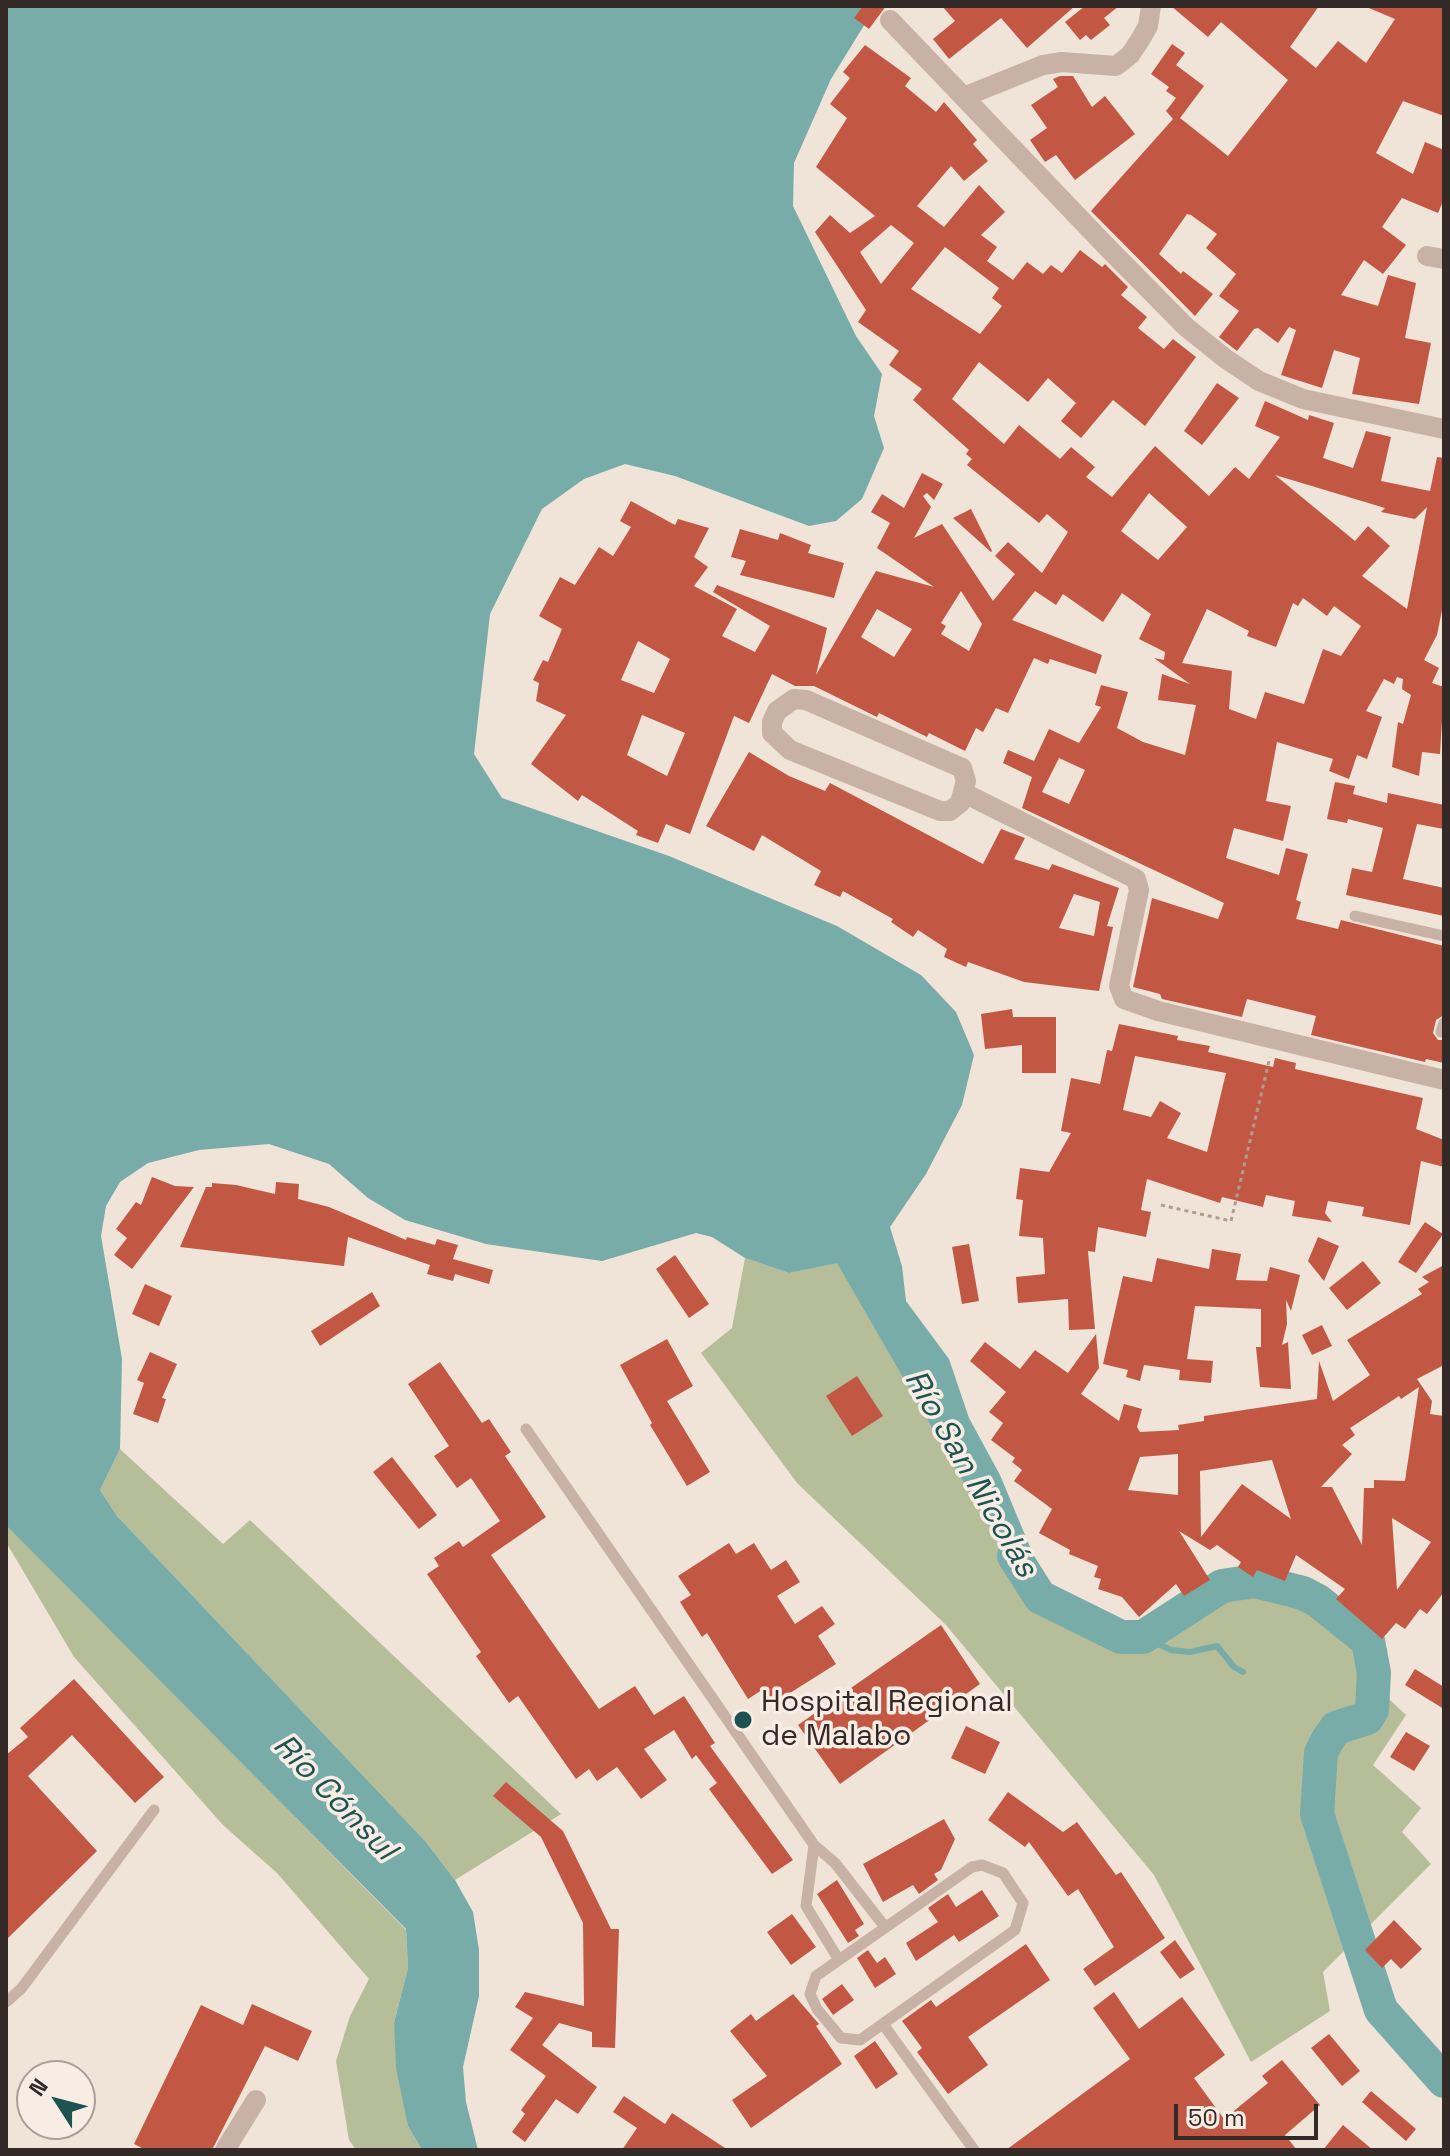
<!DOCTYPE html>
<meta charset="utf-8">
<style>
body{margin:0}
#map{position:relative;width:1450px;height:2156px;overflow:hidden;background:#f0e3d8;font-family:"Space Grotesk",sans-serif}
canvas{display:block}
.frame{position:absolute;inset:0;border:8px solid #332926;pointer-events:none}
.north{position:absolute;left:16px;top:2060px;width:80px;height:80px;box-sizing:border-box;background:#f8ede4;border:2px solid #a99f98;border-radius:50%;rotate:306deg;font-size:22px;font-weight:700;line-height:32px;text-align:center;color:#332926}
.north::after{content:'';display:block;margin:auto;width:28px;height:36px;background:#1d5352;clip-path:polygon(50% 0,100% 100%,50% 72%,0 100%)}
.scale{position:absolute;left:1174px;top:2104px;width:144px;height:36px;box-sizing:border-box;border:4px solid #332926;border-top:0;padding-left:10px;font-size:24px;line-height:28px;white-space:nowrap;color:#332926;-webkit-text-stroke:6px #f8ede4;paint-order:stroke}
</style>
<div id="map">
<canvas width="1450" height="2156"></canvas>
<div class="frame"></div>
<div class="north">N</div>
<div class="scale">50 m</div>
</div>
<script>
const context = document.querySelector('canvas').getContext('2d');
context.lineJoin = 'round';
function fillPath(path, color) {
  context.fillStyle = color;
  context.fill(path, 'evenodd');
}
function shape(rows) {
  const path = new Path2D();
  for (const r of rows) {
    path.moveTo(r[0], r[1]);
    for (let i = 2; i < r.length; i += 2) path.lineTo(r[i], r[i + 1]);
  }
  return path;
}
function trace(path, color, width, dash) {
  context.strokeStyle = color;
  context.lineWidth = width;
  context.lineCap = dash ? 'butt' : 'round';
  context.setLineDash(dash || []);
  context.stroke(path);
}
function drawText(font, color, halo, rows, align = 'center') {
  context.font = font + ' "Space Grotesk",sans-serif';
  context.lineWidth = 7;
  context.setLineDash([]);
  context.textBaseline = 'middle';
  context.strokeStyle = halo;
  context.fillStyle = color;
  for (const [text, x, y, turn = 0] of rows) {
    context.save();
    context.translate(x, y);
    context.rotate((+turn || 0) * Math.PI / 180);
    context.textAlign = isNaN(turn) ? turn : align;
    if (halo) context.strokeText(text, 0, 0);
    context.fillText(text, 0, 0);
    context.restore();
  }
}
fillPath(shape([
 [745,1258,789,1273,837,1262,1029,1596,1050,1595,1051,1600,1128,1640,1246,1570,1300,1587,1345,1618,1370,1648,1373,1684,1406,1715,1373,1765,1421,1808,1402,1832,1431,1864,1323,1972,1330,2011,1251,2062,1154,1875,946,1625,797,1483,701,1353,732,1328],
 [120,1449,223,1544,250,1520,561,1814,455,1880,426,1842,117,1516,100,1490],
 [6,1523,406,1930,408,1968,394,2023,408,2126,422,2150,356,2150,349,2140,336,2061,350,2016,369,1979,277,1873,223,1825,74,1657,6,1542]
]), '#b5be99');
fillPath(shape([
 [6,6,876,6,831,79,794,163,793,206,856,336,882,374,874,416,884,448,862,499,836,521,809,526,675,476,625,464,584,479,542,509,490,614,474,754,502,798,669,856,837,926,921,975,956,1012,974,1055,962,1105,926,1174,890,1227,902,1266,906,1301,949,1359,969,1418,1000,1475,1050,1595,1029,1596,837,1263,789,1273,745,1258,712,1237,696,1233,602,1261,486,1244,405,1220,368,1198,329,1164,269,1144,199,1150,148,1163,120,1182,106,1206,101,1236,122,1359,120,1449,100,1490,117,1516,426,1842,455,1880,473,1912,479,1950,479,1996,463,2067,466,2102,478,2150,422,2150,408,2126,396,2068,394,2023,408,1968,406,1929,6,1525]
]), '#78aca9');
trace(shape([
 [1143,1637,1171,1650,1190,1652,1217,1646,1234,1667,1243,1672]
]), '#78aca9', 6);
trace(shape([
 [1014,1556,1040,1597,1121,1637,1143,1637,1222,1586,1255,1581,1303,1593,1318,1601,1368,1641,1374,1673,1372,1710,1367,1718,1336,1728,1327,1741,1321,1753,1317,1814,1381,2010,1444,2081]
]), '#78aca9', 34);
fillPath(shape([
 [863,6,886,6,869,29,854,18],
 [942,6,1075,6,1027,48,1001,18,949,59,933,39,955,21],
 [1085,6,1119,6,1104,18,1110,25,1091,40,1086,35,1080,40,1065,22],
 [1171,6,1319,6,1290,47,1316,68,1338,41,1366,63,1395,19,1364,6,1444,6,1444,116,1403,101,1376,153,1413,174,1425,142,1444,150,1444,199,1438,213,1402,198,1382,227,1406,245,1383,274,1364,260,1341,295,1378,306,1388,275,1416,283,1405,338,1431,343,1419,404,1352,394,1360,358,1334,350,1322,388,1281,375,1296,330,1289,327,1278,343,1258,328,1254,329,1237,351,1219,337,1239,311,1219,296,1236,274,1206,248,1217,234,1191,215,1187,214,1159,254,1181,274,1183,271,1213,294,1195,316,1091,211,1173,119,1166,111,1176,98,1166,91,1169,87,1151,74,1172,44,1185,53,1176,65,1204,86,1180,118,1228,156,1288,80,1221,22,1208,37],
 [865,45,911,78,905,86,936,112,944,102,977,140,973,144,988,161,964,181,951,166,917,206,944,227,979,185,1005,212,981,235,997,247,987,261,1013,280,1027,262,1043,274,1051,265,1062,273,1080,250,1102,267,1105,264,1128,287,1121,295,1147,317,1138,328,1164,349,1173,339,1196,357,1145,426,1113,400,1081,438,1061,421,1076,403,1048,378,1028,402,979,362,952,399,1004,444,1019,425,1060,459,1071,447,1095,467,1086,477,1112,497,1155,446,1209,496,1235,467,1249,479,1280,437,1255,426,1265,401,1308,420,1309,415,1334,423,1323,458,1353,468,1366,431,1391,437,1381,481,1430,491,1437,457,1444,458,1444,600,1437,635,1424,660,1439,668,1432,683,1444,687,1440,754,1422,752,1419,776,1392,767,1398,722,1403,724,1411,695,1402,689,1403,679,1397,677,1394,684,1384,679,1366,711,1382,717,1367,759,1357,755,1349,779,1329,771,1333,759,1277,742,1266,801,1291,806,1283,841,1234,828,1226,858,1279,875,1286,848,1308,854,1296,900,1301,902,1296,919,1338,929,1341,920,1444,946,1444,1015,1436,1020,1433,1033,1438,1040,1444,1040,1444,1063,1426,1059,1425,1062,1311,1035,1316,1016,1247,999,1242,1017,1162,999,1160,994,1133,987,1152,898,1218,919,1224,903,1022,808,1032,777,1003,763,1008,750,1034,761,1049,729,1079,743,1101,707,1095,705,1101,685,1128,692,1117,728,1143,742,1185,755,1196,705,1158,700,1162,674,1190,684,1154,658,1164,660,1165,652,1139,639,1151,614,1122,593,1103,622,1063,594,1056,605,1035,591,1012,620,1102,655,1096,674,1050,659,1048,664,1034,658,1008,713,996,708,983,732,976,728,965,751,929,733,927,737,879,713,877,717,814,686,795,686,772,674,749,723,734,716,690,834,666,824,658,843,636,835,638,831,582,795,578,801,531,764,566,715,536,701,539,683,533,680,543,660,548,662,562,629,539,616,560,577,575,585,599,547,613,556,631,527,620,521,631,501,675,525,678,519,709,528,694,557,708,567,694,586,737,609,722,636,755,652,770,626,713,592,717,585,827,628,816,675,876,571,934,587,877,548,890,523,871,512,882,494,904,508,922,473,943,484,934,500,927,493,923,496,931,507,914,538,942,524,993,601,1015,574,995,556,1008,542,1042,573,1068,532,1047,514,1039,523,967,465,972,459,966,454,969,450,913,400,922,389,889,365,899,351,858,322,866,310,815,232,830,215,850,233,875,216,816,167,847,118,830,104,850,78,843,72],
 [891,225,914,243,881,284,860,252],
 [945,247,999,288,992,298,1002,306,980,334,911,289],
 [1275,475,1385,508,1381,512,1415,519,1427,507,1407,609,1362,576,1390,546,1368,526,1355,541],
 [1149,493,1187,527,1158,560,1121,531],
 [961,591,982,624,969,651,941,634,946,626,941,623],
 [1303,598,1327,616,1334,606,1361,626,1341,656,1323,649,1304,704,1265,692,1256,719,1229,709,1232,671,1182,663,1207,609,1249,631,1247,636,1276,647,1293,603,1298,606],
 [877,609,912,629,894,657,861,637],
 [638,641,670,659,654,693,621,680],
 [642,715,685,733,667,776,627,755],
 [1059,758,1085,770,1069,804,1042,792],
 [1060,76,1073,76,1092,107,1105,96,1135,134,1075,180,1056,155,1045,162,1030,140,1047,128,1031,105,1058,87,1053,79],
 [1217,383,1239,398,1202,445,1184,431],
 [971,509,992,551,991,552,953,518],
 [740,529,778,540,780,533,811,545,808,553,844,563,834,598,740,575,746,561,731,557],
 [749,752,789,776,825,791,830,783,983,864,1001,829,1025,838,1014,859,1049,870,1052,864,1119,888,1107,926,1113,927,1099,991,1024,982,968,962,966,967,944,957,947,949,918,930,913,937,891,922,893,919,843,891,840,897,814,885,821,871,762,835,754,851,706,826],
 [1074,894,1100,902,1094,936,1059,928],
 [1335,782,1355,786,1353,794,1387,803,1388,793,1444,805,1444,829,1417,824,1403,879,1444,888,1444,916,1346,895,1352,868,1372,872,1383,828,1348,819,1347,823,1327,819],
 [1012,1009,1013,1017,1056,1017,1056,1073,1022,1073,1022,1045,985,1049,981,1014],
 [1119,1024,1178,1036,1177,1040,1210,1046,1208,1052,1273,1067,1275,1058,1296,1063,1295,1069,1423,1098,1416,1129,1444,1140,1444,1167,1421,1161,1410,1225,1362,1216,1364,1207,1328,1201,1325,1213,1332,1222,1292,1216,1295,1201,1266,1195,1263,1207,1222,1197,1220,1203,1147,1179,1141,1210,1151,1212,1146,1237,1098,1227,1095,1252,1088,1251,1095,1329,1069,1330,1068,1299,1018,1303,1016,1277,1045,1274,1043,1238,1019,1236,1023,1200,1016,1199,1020,1168,1049,1172,1071,1133,1061,1131,1071,1078,1100,1084,1107,1050,1112,1051],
 [1135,1056,1226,1073,1207,1152,1167,1138,1181,1113,1160,1101,1151,1117,1123,1110],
 [152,1177,175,1186,194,1187,132,1269,114,1255,127,1238,116,1229,136,1202,141,1205],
 [276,1182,299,1184,298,1199,329,1207,406,1240,407,1237,435,1245,437,1239,458,1245,453,1259,493,1270,489,1284,455,1274,453,1281,427,1274,430,1265,348,1237,344,1266,180,1247,206,1187,212,1187,212,1183,236,1185,275,1194],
 [1425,1222,1443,1234,1416,1273,1398,1262],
 [1318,1237,1339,1246,1324,1281,1308,1261],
 [969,1244,979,1301,962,1304,952,1247],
 [1212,1249,1241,1254,1236,1280,1267,1281,1270,1267,1300,1275,1291,1311,1286,1300,1287,1324,1282,1345,1288,1342,1291,1389,1260,1387,1256,1347,1261,1347,1261,1309,1195,1306,1187,1359,1213,1361,1211,1383,1179,1380,1180,1370,1144,1365,1140,1381,1126,1377,1128,1370,1103,1364,1123,1276,1152,1282,1157,1258,1209,1269],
 [675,1255,709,1304,689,1318,656,1269],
 [1363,1261,1381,1283,1347,1310,1329,1288],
 [1444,1265,1444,1365,1417,1379,1432,1401,1430,1414,1444,1416,1444,1592,1427,1614,1420,1609,1405,1629,1396,1623,1382,1639,1336,1599,1345,1589,1296,1555,1285,1581,1257,1570,1253,1577,1238,1567,1241,1562,1217,1545,1210,1550,1179,1531,1210,1580,1184,1596,1176,1584,1139,1617,1122,1597,1098,1589,1101,1579,1094,1577,1098,1566,1069,1554,1070,1550,1039,1533,1052,1509,1014,1481,1022,1470,1012,1462,1015,1458,991,1440,1003,1423,989,1412,1006,1392,970,1361,985,1342,1020,1369,1035,1350,1068,1373,1096,1334,1099,1368,1081,1394,1119,1421,1124,1404,1142,1409,1137,1427,1140,1432,1179,1430,1178,1425,1204,1421,1204,1416,1317,1399,1319,1361,1333,1401,1370,1375,1347,1340,1422,1294,1418,1289,1429,1282,1422,1277],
 [1419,1387,1405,1481,1374,1480,1374,1488,1364,1488,1362,1545,1332,1487,1321,1487,1352,1454,1342,1445,1355,1435,1350,1428,1399,1396,1401,1399],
 [1178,1454,1178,1495,1128,1490,1140,1457],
 [1272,1460,1291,1519,1242,1484,1201,1537,1200,1471],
 [1392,1518,1431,1542,1397,1590],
 [145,1284,172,1296,159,1326,132,1314],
 [372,1292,380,1306,320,1346,311,1331],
 [1322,1325,1332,1346,1312,1355,1302,1335],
 [667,1339,693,1386,667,1401,710,1472,687,1486,650,1425,652,1423,620,1365],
 [150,1352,177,1364,162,1398,166,1399,158,1423,133,1414,144,1383,137,1380],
 [440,1362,482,1423,489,1419,511,1452,505,1456,546,1517,491,1555,599,1709,635,1686,654,1715,684,1696,715,1743,710,1746,793,1860,772,1874,709,1789,717,1783,696,1755,692,1759,674,1730,644,1749,667,1780,641,1799,617,1767,597,1781,589,1769,576,1779,518,1696,509,1703,476,1656,481,1652,427,1574,439,1566,434,1558,459,1541,463,1547,500,1521,471,1478,457,1488,434,1456,449,1446,408,1384],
 [857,1376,883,1416,852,1436,826,1396],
 [392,1457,437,1515,419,1529,373,1472],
 [729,1543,736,1554,754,1543,771,1570,786,1560,800,1582,777,1596,795,1624,822,1606,835,1624,818,1636,836,1664,771,1705,762,1690,748,1699,707,1633,702,1637,680,1602,691,1595,678,1576],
 [941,1625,980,1684,840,1784,798,1725],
 [1415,1669,1444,1687,1444,1709,1405,1685],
 [74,1679,164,1777,135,1803,72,1735,28,1776,97,1851,6,1940,6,1755,28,1737,20,1728],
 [966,1726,1000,1742,985,1774,951,1758],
 [1406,1732,1430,1746,1414,1771,1390,1757],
 [506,1782,563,1831,611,1929,619,1929,615,2048,592,2047,592,2032,559,2023,542,2045,597,2087,578,2114,556,2099,525,2142,512,2132,525,2114,521,2110,546,2076,510,2050,533,2018,515,2007,525,1992,584,2006,583,1923,541,1837,493,1796],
 [1008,1792,1063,1832,1077,1822,1116,1875,1121,1872,1165,1938,1095,1986,1083,1969,1114,1947,1078,1889,1068,1896,1029,1842,1025,1847,988,1820],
 [944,1819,955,1839,941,1870,934,1874,938,1880,919,1894,913,1885,883,1902,863,1864],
 [837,1880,864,1924,855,1930,859,1936,848,1943,817,1894],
 [982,1890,999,1916,959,1942,954,1935,916,1961,906,1943,938,1922,928,1908,948,1894,956,1907],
 [792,1914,816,1947,791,1965,767,1932],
 [1394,1920,1422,1949,1401,1969,1391,1959,1382,1968,1365,1950],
 [1175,1940,1195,1969,1180,1979,1160,1952],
 [1026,1944,1050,1980,968,2037,988,2065,948,2094,917,2052,922,2048,902,2021,931,2000,936,2007],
 [868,1950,877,1963,885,1957,896,1974,875,1988,857,1958],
 [842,1984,854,2000,833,2015,822,1999],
 [1114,1992,1139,2029,1182,1997,1225,2055,1194,2078,1224,2119,1268,2083,1262,2076,1282,2060,1320,2105,1285,2135,1297,2150,1006,2150,1130,2059,1093,2008],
 [793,1994,819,2024,816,2026,842,2064,751,2128,732,2100,767,2076,730,2031,751,2014,756,2021],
 [252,2004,312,2031,298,2061,265,2046,212,2150,146,2150,134,2144,201,2005,243,2025],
 [1329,2034,1360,2071,1342,2086,1311,2048],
 [875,2041,898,2074,876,2089,854,2056],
 [1371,2091,1416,2129,1406,2141,1362,2102],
 [624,2096,665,2124,672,2113,728,2150,622,2150,637,2128,613,2112],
 [1343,2125,1373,2150,1323,2150]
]), '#c25844');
trace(shape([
 [1161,1205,1231,1221,1270,1057]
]), '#b39b8f', 3, [4, 4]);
trace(shape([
 [1355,916,1444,936],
 [1441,1032,1444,1023],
 [526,1429,814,1845,806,1906,839,1960],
 [814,1845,835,1863,885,1927],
 [982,1865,1003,1873,1023,1903,1015,1930,860,2040,841,2038,817,2009,810,1994,816,1976,972,1867,982,1865],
 [6,2002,21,1989,154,1810],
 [883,2024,974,2150]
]), '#c7b2a5', 11);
trace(shape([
 [890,20,1107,247,1186,327,1226,359,1259,381,1303,399,1444,429],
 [966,96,1043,65,1062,62,1116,66,1130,55,1140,40,1148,26,1151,6],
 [1427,256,1444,259],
 [794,699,806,700,962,768,966,781,960,803,950,811,940,811,790,750,772,733,772,722,777,711,794,699],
 [964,793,1136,879,1139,890,1119,986,1124,999,1158,1011,1444,1080],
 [225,2150,256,2100]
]), '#c7b2a5', 20);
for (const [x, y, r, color] of [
 [743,1720,10,"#1d5352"]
]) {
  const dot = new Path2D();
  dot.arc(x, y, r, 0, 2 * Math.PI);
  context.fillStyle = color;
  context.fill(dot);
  trace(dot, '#f8ede4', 3);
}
drawText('30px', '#332926', '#f8ede4', [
 ["Hospital Regional",761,1703],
 ["de Malabo",761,1737]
], 'left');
drawText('italic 32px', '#1d5352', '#f8ede4', [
 ["Río San Nicolás",970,1474,60],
 ["Río Cónsul",334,1798,46]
]);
</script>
